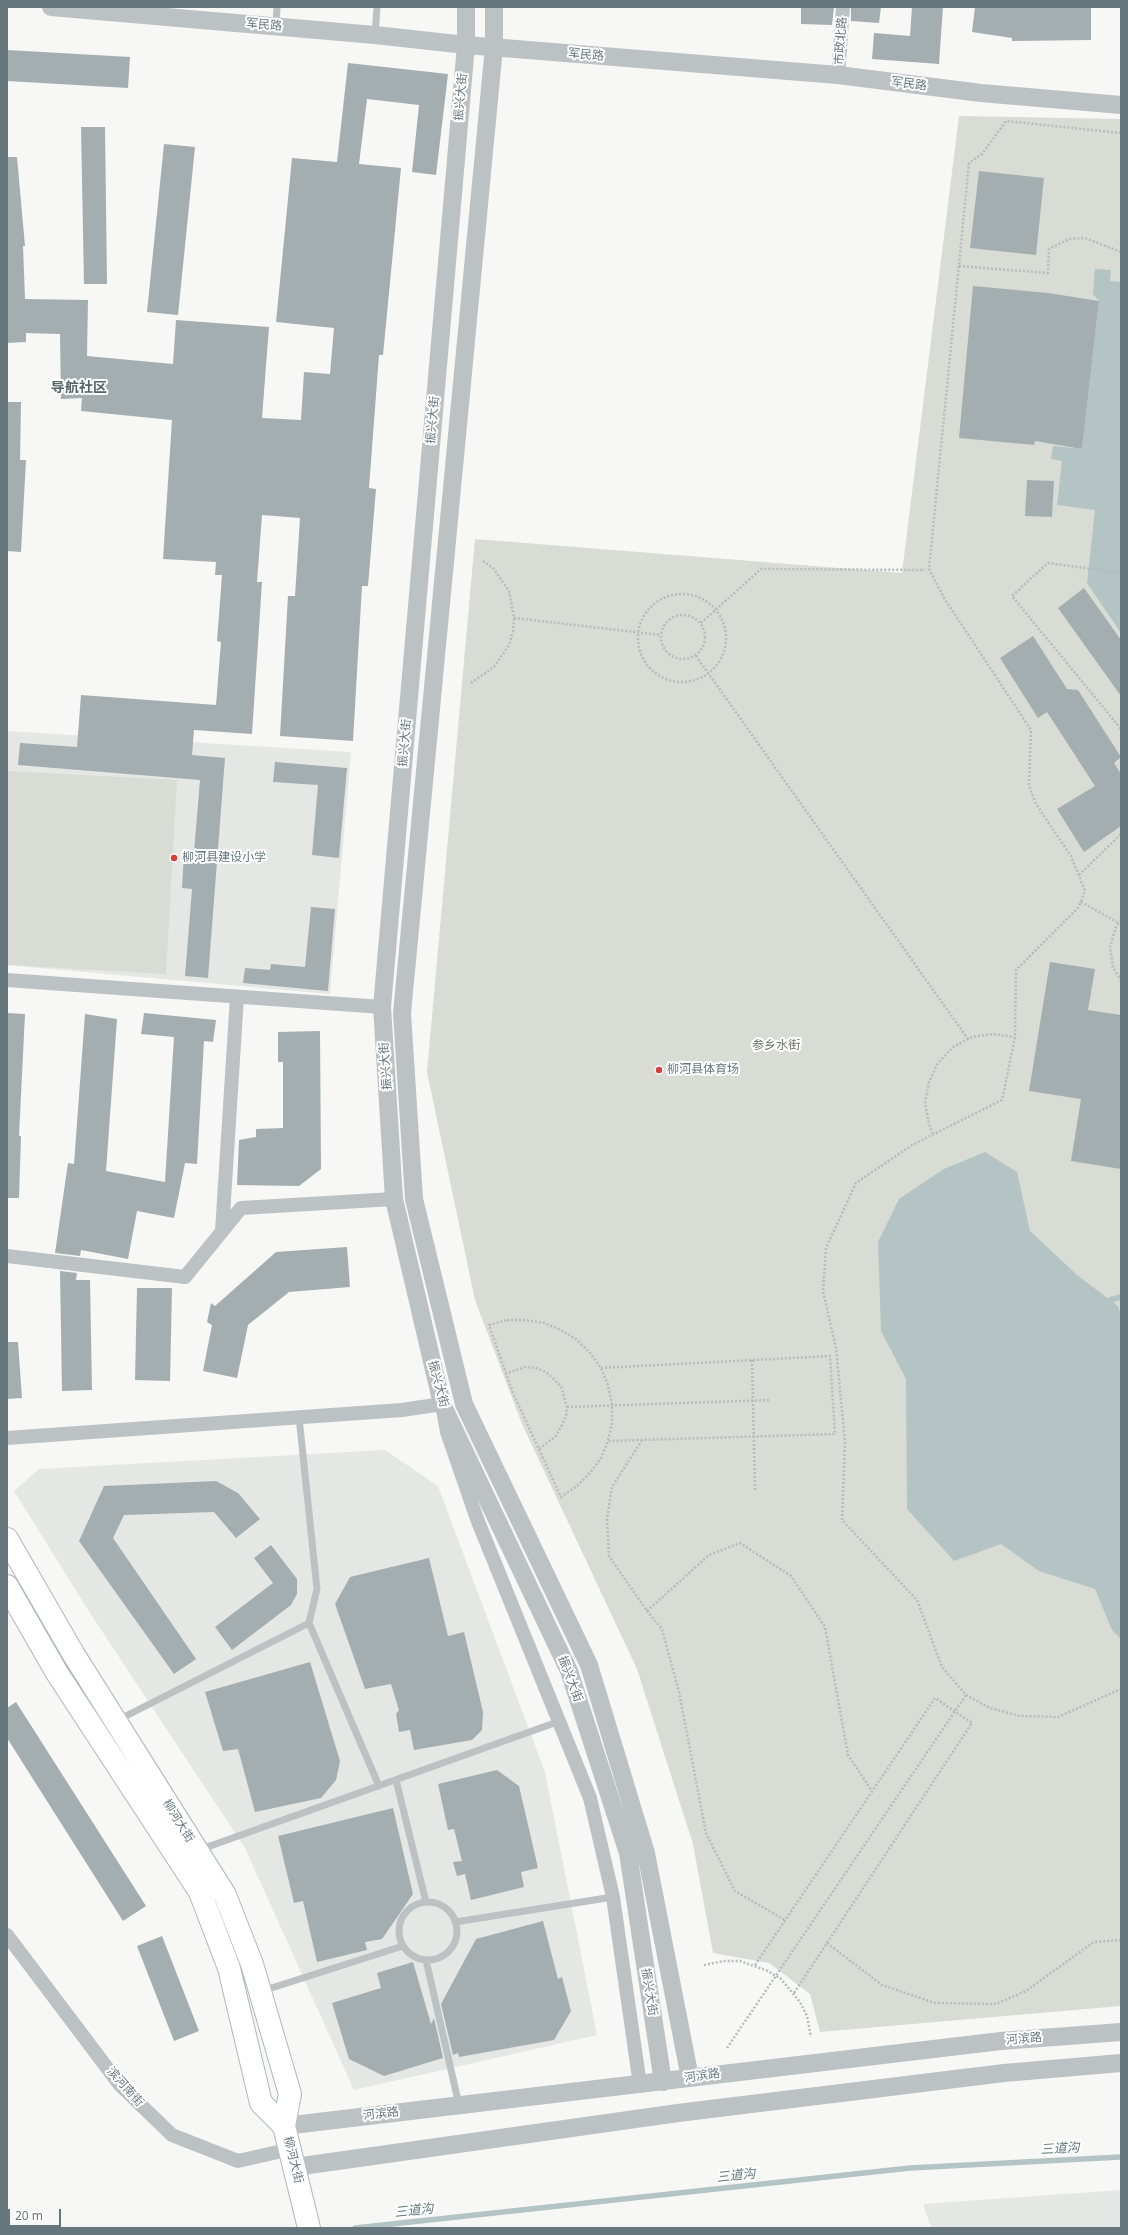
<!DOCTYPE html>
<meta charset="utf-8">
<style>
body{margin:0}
#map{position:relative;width:1128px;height:2235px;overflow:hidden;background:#f7f7f5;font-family:"Noto Sans",sans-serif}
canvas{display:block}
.frame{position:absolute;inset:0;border:8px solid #65777d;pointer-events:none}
.scale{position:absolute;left:8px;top:2209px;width:53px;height:18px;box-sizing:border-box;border:2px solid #65777d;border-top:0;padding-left:5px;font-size:12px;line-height:14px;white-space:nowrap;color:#65777d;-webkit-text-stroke:3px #fff;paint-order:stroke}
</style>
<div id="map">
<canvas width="1128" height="2235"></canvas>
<div class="frame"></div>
<div class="scale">20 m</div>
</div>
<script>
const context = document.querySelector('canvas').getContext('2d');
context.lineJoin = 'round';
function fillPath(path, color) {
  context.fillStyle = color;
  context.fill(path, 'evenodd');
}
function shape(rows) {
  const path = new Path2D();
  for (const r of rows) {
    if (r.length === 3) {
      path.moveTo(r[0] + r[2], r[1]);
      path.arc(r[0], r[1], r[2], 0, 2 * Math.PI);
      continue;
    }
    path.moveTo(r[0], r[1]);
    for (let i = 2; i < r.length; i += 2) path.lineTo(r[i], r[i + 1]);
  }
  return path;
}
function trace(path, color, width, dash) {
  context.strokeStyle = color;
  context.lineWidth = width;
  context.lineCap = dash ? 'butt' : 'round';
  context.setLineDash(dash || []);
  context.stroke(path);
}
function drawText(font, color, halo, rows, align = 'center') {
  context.font = font + ' "Noto Sans","Noto Sans SC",sans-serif';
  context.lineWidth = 4;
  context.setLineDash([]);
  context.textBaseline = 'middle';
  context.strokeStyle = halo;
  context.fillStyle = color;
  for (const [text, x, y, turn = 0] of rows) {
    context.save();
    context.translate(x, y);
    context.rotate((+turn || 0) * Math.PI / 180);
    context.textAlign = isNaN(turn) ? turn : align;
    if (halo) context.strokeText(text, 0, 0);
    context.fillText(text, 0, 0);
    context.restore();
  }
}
fillPath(shape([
 [7,731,351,752,330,994,7,965],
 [385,1450,438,1486,545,1772,597,2035,354,2090,245,1848,90,1613,14,1491,39,1469],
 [1121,2190,1121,2228,931,2228,923,2204]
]), '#e5e7e5');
fillPath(shape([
 [959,116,1121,119,1121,2006,820,2032,810,1994,769,1963,713,1953,693,1844,637,1669,522,1424,475,1300,427,1072,475,539,902,573],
 [7,771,177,780,166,974,7,965]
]), '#d8dcd4');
fillPath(shape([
 [1095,269,1111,270,1110,281,1121,282,1121,633,1087,583,1095,510,1057,505,1062,461,1051,459,1053,446,1082,449,1099,301,1093,294],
 [985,1152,1017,1172,1030,1231,1077,1275,1118,1306,1121,1316,1121,1639,1112,1630,1095,1589,1039,1571,1001,1544,954,1561,907,1509,906,1379,881,1331,878,1242,899,1199,944,1169]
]), '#b4c3c4');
trace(shape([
 [1110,1300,1121,1297],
 [355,2228,910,2168,1121,2157]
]), '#b4c3c4', 5.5);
fillPath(shape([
 [801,7,834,7,832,25,801,24],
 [851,7,881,7,879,23,851,21],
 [912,7,943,7,939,64,872,59,874,33,910,36],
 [975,7,1091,7,1091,40,1012,41,1012,38,972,32],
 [7,50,130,57,128,88,7,81],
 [348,63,448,74,436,175,412,172,419,105,367,99,359,164,401,168,383,355,379,355,369,488,376,489,368,586,362,586,353,741,280,736,288,596,295,596,300,518,262,515,257,582,262,582,252,734,194,730,192,755,225,758,208,978,185,976,192,889,182,888,184,852,194,852,200,780,18,765,20,743,77,747,81,695,216,705,221,642,217,641,222,575,215,575,216,562,163,559,172,420,81,411,82,398,61,399,60,334,26,333,26,342,7,343,7,157,17,157,25,246,23,246,25,299,88,300,87,356,173,364,176,320,269,327,262,418,301,420,304,372,330,374,334,328,276,322,292,158,337,162],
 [81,127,105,127,107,284,84,284],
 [164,144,195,147,178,315,147,312],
 [979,171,1044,178,1036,255,970,248],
 [973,286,1048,293,1099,301,1082,449,1035,441,1034,445,959,438],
 [7,402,21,402,20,460,26,460,21,552,7,551],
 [1027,480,1054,481,1052,517,1025,516],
 [1084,588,1121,640,1121,696,1058,608],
 [1033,636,1067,689,1078,690,1121,757,1114,763,1121,774,1121,826,1084,852,1057,809,1095,786,1047,712,1038,718,1000,658],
 [275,762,347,768,339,858,312,855,318,785,273,782],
 [311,907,335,909,328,991,243,983,245,968,270,970,271,964,305,967],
 [1050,962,1095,969,1088,1010,1121,1015,1121,1169,1071,1161,1081,1099,1029,1091],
 [7,1013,25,1014,19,1136,21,1136,19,1198,7,1198],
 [144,1013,216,1020,213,1042,204,1041,197,1164,185,1163,174,1218,137,1211,128,1259,81,1250,80,1256,55,1253,68,1163,74,1164,85,1014,117,1019,106,1171,165,1182,174,1037,141,1034],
 [320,1031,321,1169,299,1186,237,1185,239,1140,256,1137,256,1129,283,1128,283,1062,278,1062,278,1032],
 [347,1247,350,1287,289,1292,248,1325,237,1378,203,1371,212,1325,207,1322,211,1303,215,1306,276,1252],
 [60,1271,77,1273,76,1280,90,1280,92,1390,62,1391],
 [137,1288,172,1288,170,1381,135,1380],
 [7,1342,18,1342,22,1398,7,1399],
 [216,1481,238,1493,260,1519,236,1538,214,1512,124,1515,113,1538,196,1659,174,1674,79,1541,104,1486],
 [271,1545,297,1579,297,1594,291,1605,232,1650,215,1627,273,1583,254,1558],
 [429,1558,448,1636,464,1632,483,1712,482,1730,472,1740,414,1750,410,1730,399,1732,396,1714,399,1710,391,1684,365,1689,335,1604,350,1577],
 [310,1662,340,1761,336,1780,321,1798,255,1812,238,1749,223,1751,205,1692],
 [16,1702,146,1906,123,1921,7,1738,7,1708],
 [497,1770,519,1786,538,1868,521,1872,524,1887,471,1900,465,1874,457,1876,453,1862,462,1861,454,1829,448,1830,438,1784],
 [393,1808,413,1894,382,1939,365,1942,367,1950,317,1962,303,1901,294,1903,278,1836],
 [543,1921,558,1979,562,1977,571,2011,554,2040,459,2057,458,2053,453,2055,441,2004,476,1939],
 [162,1936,199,2031,174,2041,137,1946],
 [413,1962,431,2024,434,2018,443,2058,384,2076,349,2059,332,2003,381,1988,377,1973]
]), '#a4aeb1');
const primary = shape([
 [7,1539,74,1655,225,1895,252,1964,290,2094,284,2126,309,2228],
 [7,1586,57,1673,200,1892,229,1968,261,2103,284,2126]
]);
trace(primary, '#b0b6b9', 24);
trace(shape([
 [1121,133,1006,121,982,154,969,163,929,569,944,598,1031,730,1029,786,1036,804,1071,856,1085,891,1078,908,1016,970,1015,1037,1002,1100,912,1145,856,1183,826,1248,823,1291,836,1348,845,1442,842,1520,917,1600,942,1667,966,1695,990,1708,1020,1716,1058,1717,1121,1689],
 [959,266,1048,273,1049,249,1069,239,1085,238,1121,252],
 [1121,573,1048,563,1012,596,1121,729],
 [682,638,44],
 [683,637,22],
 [514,618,661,635],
 [701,623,761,569,925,570],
 [696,656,968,1039],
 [471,683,494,667,509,645,513,631,514,618,509,591,494,569,483,561],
 [1079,875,1121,834],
 [1081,902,1119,923],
 [1121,920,1116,927,1110,947,1113,967,1121,981],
 [933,1134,929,1124,925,1103,929,1082,938,1063,953,1047,972,1037,993,1034,1014,1037],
 [507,1320,525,1320,544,1323,561,1330,577,1340,590,1353,601,1368,608,1385,612,1404,612,1423,608,1441,601,1458,590,1473,577,1486,561,1497,513,1393,489,1325,507,1320],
 [752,1360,755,1490],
 [601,1368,830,1356,835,1434,608,1441],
 [505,1374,525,1367,536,1368,546,1372,561,1386,567,1407,566,1417,556,1436,539,1449],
 [567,1407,770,1400],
 [642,1440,612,1487,607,1519,609,1556,647,1611,662,1629,679,1692,706,1833,735,1891,785,1920],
 [647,1611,709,1555,740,1543,791,1576,825,1627,848,1755,872,1791],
 [827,1943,882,1985,935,2003,996,2004,1026,1991,1094,1942,1121,1940],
 [704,1965,724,1961,740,1961,768,1971,781,1979,800,2002,807,2016,811,2037],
 [755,1965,935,1698,972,1723,794,1993],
 [727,2048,966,1695]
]), '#b7bbbd', 2.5, [2, 2]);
trace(shape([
 [276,26,277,7],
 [375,35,377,7],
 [309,1623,379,1786],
 [118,1720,309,1623,317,1589,299,1417],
 [396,1780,426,1902],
 [199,1850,560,1721],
 [428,1931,29],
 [455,1922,613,1897],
 [426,1960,459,2105],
 [262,1991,403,1946]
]), '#bcc2c4', 7);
trace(shape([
 [838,75,843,7],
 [7,980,382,1007],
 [222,1231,237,997],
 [7,1256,185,1277,241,1208,394,1199],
 [7,1438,402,1410,442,1404,447,1432,477,1519,590,1798,613,1897,640,2085],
 [7,1935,120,2085,172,2135,238,2161,291,2149]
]), '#bcc2c4', 14);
trace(shape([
 [51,7,375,35,466,45,838,75,981,93,1121,105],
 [466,7,466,45,382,1007,394,1199,442,1404,569,1671,628,1853,663,2082],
 [494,7,494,47,402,1013,414,1199,464,1404,589,1665,646,1853,690,2078],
 [284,2126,1001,2041,1121,2032],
 [295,2167,678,2113,1004,2073,1121,2063]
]), '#bcc2c4', 18);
trace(primary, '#fff', 22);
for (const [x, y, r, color] of [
 [174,858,4,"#d2423a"],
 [659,1070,4,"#d2423a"]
]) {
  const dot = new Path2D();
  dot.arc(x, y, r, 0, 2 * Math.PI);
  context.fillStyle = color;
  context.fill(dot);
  trace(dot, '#fff', 1.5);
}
drawText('12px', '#65777d', '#fff', [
 ["军民路",264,25,5],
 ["市政北路",841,41,-86],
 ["军民路",586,55,5],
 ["军民路",909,84,7],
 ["振兴大街",461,97,-85],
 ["振兴大街",433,420,-85],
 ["振兴大街",405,743,-85],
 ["振兴大街",386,1066,-94],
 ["振兴大街",438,1384,75],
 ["振兴大街",570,1679,69],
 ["柳河大街",178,1821,58],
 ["振兴大街",649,1992,81],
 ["河滨路",1024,2039,-5],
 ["河滨路",702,2076,-8],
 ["滨河南街",125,2087,48],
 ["河滨路",381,2114,-7],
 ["柳河大街",293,2160,76]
]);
drawText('12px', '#65777d', '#fff', [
 ["柳河县建设小学",182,858],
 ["柳河县体育场",667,1070]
], 'left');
drawText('12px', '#6a7664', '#fff', [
 ["参乡水街",776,1046]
]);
drawText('italic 13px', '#607678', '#fff', [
 ["三道沟",1060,2149,-3],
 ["三道沟",736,2176,-6],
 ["三道沟",414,2211,-6]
]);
drawText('bold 14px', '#566469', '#fff', [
 ["导航社区",79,388]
]);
</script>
